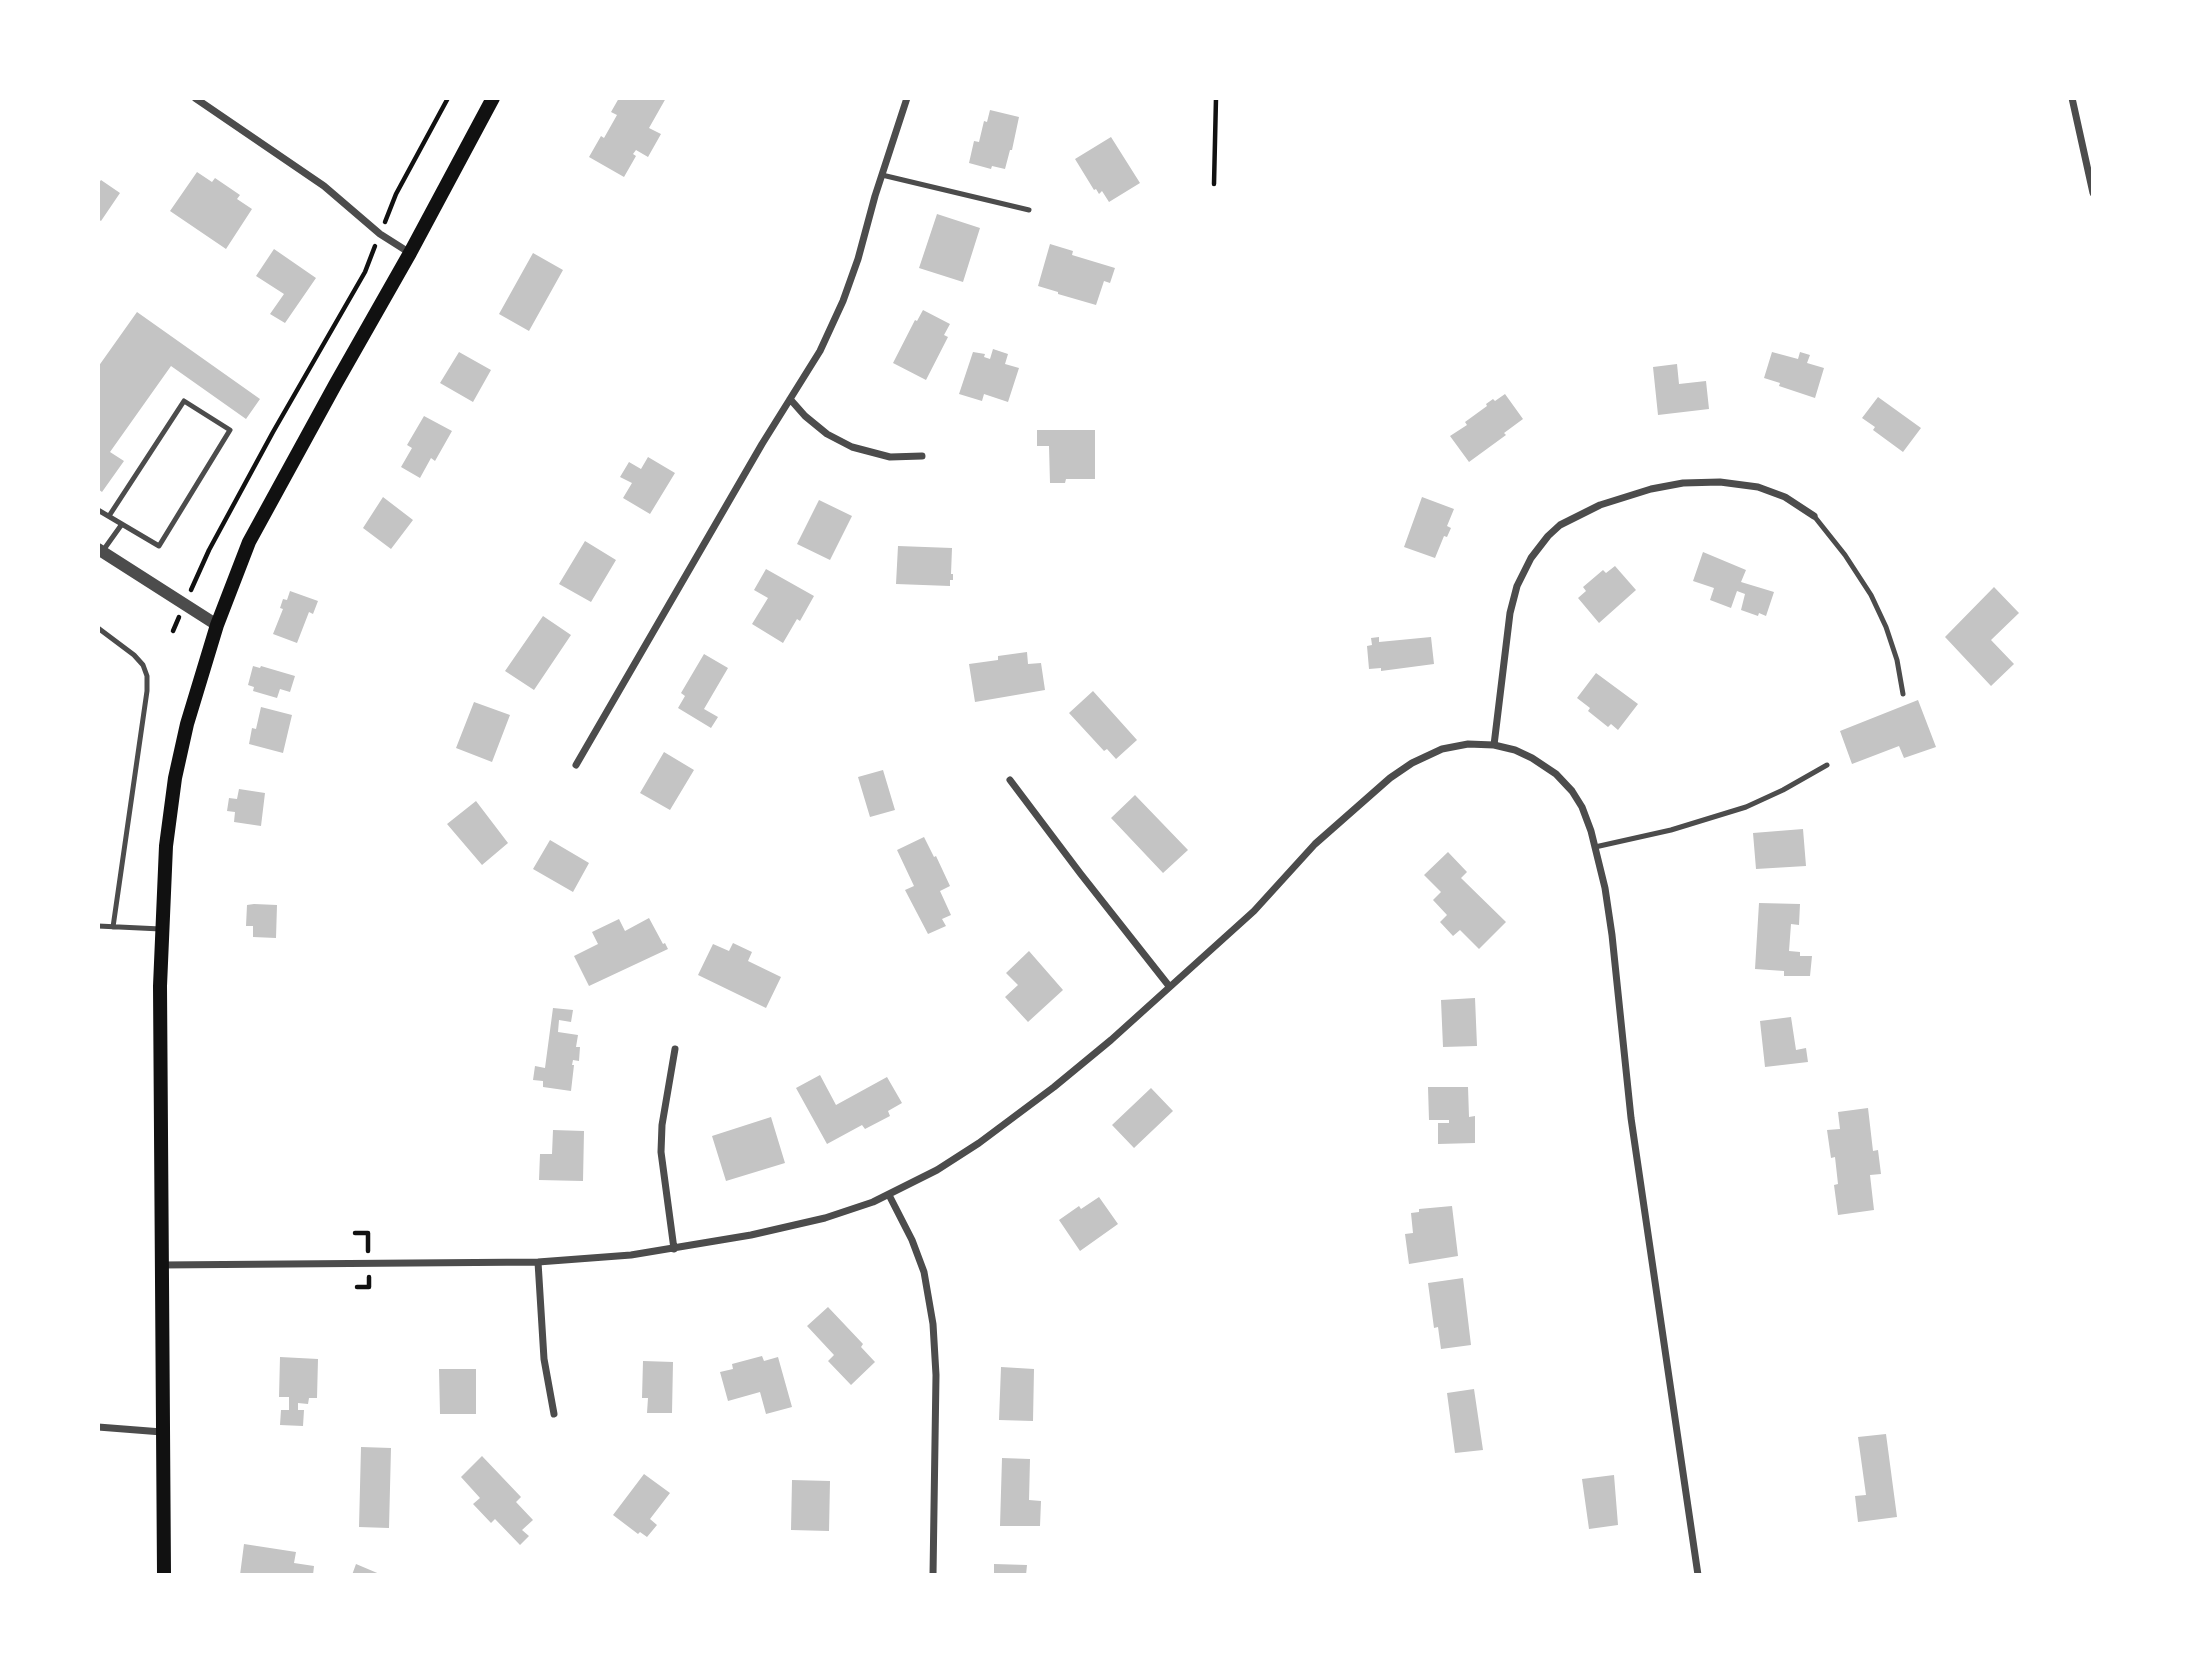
<!DOCTYPE html>
<style>
body{margin:0}
#map{position:relative;width:2191px;height:1673px;overflow:hidden;background:#fff;font-family:Inter,sans-serif}
canvas{display:block}
.frame{position:absolute;inset:0;border:100px solid #fff;pointer-events:none}
</style>
<div id="map">
<canvas width="2191" height="1673"></canvas>
<div class="frame"></div>
</div>
<script>
const context = document.querySelector('canvas').getContext('2d');
context.lineJoin = 'round';
function fillPath(path, color) {
  context.fillStyle = color;
  context.fill(path, 'evenodd');
}
function shape(rows) {
  const path = new Path2D();
  for (const r of rows) {
    path.moveTo(r[0], r[1]);
    for (let i = 2; i < r.length; i += 2) path.lineTo(r[i], r[i + 1]);
  }
  return path;
}
function trace(path, color, width, dash) {
  context.strokeStyle = color;
  context.lineWidth = width;
  context.lineCap = dash ? 'butt' : 'round';
  context.setLineDash(dash || []);
  context.stroke(path);
}
fillPath(shape([
 [619,98,666,98,649,128,661,134,648,157,636,150,633,154,636,156,624,177,589,157,601,136,604,138,617,115,611,112],
 [990,110,1019,117,1012,150,1010,150,1005,169,992,166,991,169,969,163,974,141,979,142,984,121,987,122],
 [1111,137,1140,183,1109,202,1102,191,1099,194,1096,189,1094,190,1075,159],
 [197,172,212,182,215,178,240,195,237,199,252,209,226,249,170,211],
 [101,180,120,193,101,221,98,219,98,184],
 [937,214,980,228,963,282,919,268],
 [1050,244,1073,251,1072,255,1115,268,1110,283,1104,281,1096,305,1058,294,1058,292,1038,286],
 [274,249,316,278,285,323,270,314,284,294,256,276],
 [533,253,563,270,529,331,499,314],
 [923,310,950,324,944,335,948,337,926,380,893,363,915,320,917,321],
 [137,312,260,399,246,419,171,366,110,452,124,461,102,492,98,489,98,367],
 [993,349,1008,354,1005,364,1019,368,1008,402,984,394,982,401,959,394,973,352,985,354,984,357,990,359],
 [459,352,491,370,473,402,440,383],
 [1772,352,1798,359,1800,352,1810,355,1807,363,1824,368,1815,398,1779,386,1780,383,1764,378],
 [1677,364,1679,384,1706,381,1709,409,1658,415,1653,367],
 [1505,394,1523,419,1504,433,1506,435,1469,462,1450,436,1467,425,1465,422,1487,406,1486,404,1493,399,1495,401],
 [1878,397,1921,428,1903,452,1873,430,1875,427,1862,418],
 [424,416,452,431,435,461,431,458,420,478,401,467,412,448,407,445],
 [1037,430,1095,430,1095,479,1066,479,1065,483,1050,483,1049,446,1037,446],
 [648,457,675,473,650,514,623,498,632,483,620,477,629,462,641,469],
 [383,497,413,520,391,549,363,528],
 [1422,497,1454,509,1447,526,1451,528,1447,537,1444,536,1435,558,1404,547],
 [819,500,852,516,830,560,797,544],
 [585,541,616,560,591,602,559,584],
 [898,546,952,548,951,574,953,574,953,580,950,580,950,586,896,584],
 [1703,552,1746,570,1741,582,1774,592,1766,616,1759,613,1758,616,1741,610,1745,594,1737,591,1731,608,1710,600,1714,588,1693,581],
 [1615,566,1636,590,1599,623,1578,598,1586,591,1583,587,1603,570,1606,573],
 [766,569,814,596,800,621,797,619,783,643,752,624,768,598,754,590],
 [1994,587,2019,613,1991,640,2014,664,1991,686,1945,637],
 [290,591,318,601,313,614,309,612,297,643,273,634,283,609,280,608,283,599,287,600],
 [543,616,571,635,534,690,505,671],
 [1379,637,1379,642,1431,637,1434,664,1381,671,1381,668,1369,669,1367,646,1372,645,1371,638],
 [1027,652,1028,664,1041,663,1045,690,975,702,969,664,998,660,998,656],
 [704,654,728,668,704,709,718,717,711,728,678,708,685,696,681,693],
 [253,666,260,668,261,666,295,676,290,692,280,689,277,698,253,691,254,687,248,685],
 [1596,673,1638,704,1618,730,1611,724,1608,727,1588,711,1590,708,1577,698],
 [1093,691,1137,740,1116,759,1107,749,1104,751,1069,713],
 [1918,700,1936,747,1904,758,1899,746,1852,764,1840,731],
 [474,702,510,715,492,762,456,748],
 [261,707,292,715,283,753,249,744,252,728,256,729],
 [664,752,694,770,670,810,640,793],
 [883,770,895,810,870,817,858,777],
 [239,789,265,793,261,826,234,822,235,812,227,811,229,798,237,799],
 [1135,795,1188,850,1163,873,1111,818],
 [476,801,508,843,482,865,447,824],
 [1803,829,1806,866,1756,869,1753,833],
 [924,837,934,857,936,856,950,886,940,891,951,915,942,919,946,926,928,934,905,890,914,886,897,850],
 [550,840,589,863,573,892,533,869],
 [1448,852,1467,872,1461,878,1506,922,1479,949,1460,930,1453,936,1440,922,1447,915,1433,900,1441,892,1424,875],
 [1759,903,1800,904,1799,925,1791,924,1789,951,1800,952,1800,956,1812,956,1810,976,1784,976,1784,971,1755,969],
 [254,904,277,905,276,938,253,937,253,926,246,926,247,905],
 [649,918,663,944,665,943,668,949,589,986,574,956,598,944,592,932,619,919,625,931],
 [733,943,752,952,748,961,781,977,766,1008,698,975,713,944,729,951],
 [1029,951,1063,990,1028,1022,1005,997,1018,985,1006,973],
 [1475,998,1477,1046,1443,1047,1441,1000],
 [553,1008,573,1010,571,1022,559,1020,558,1032,578,1035,576,1047,580,1047,579,1061,573,1060,572,1065,574,1065,571,1091,543,1087,543,1081,533,1080,535,1066,545,1068],
 [1791,1017,1796,1050,1806,1048,1808,1062,1765,1067,1760,1021],
 [820,1075,836,1105,887,1077,902,1103,888,1111,890,1116,865,1129,862,1125,827,1144,796,1088],
 [1428,1087,1468,1087,1469,1117,1475,1116,1475,1143,1438,1144,1438,1123,1449,1123,1449,1120,1429,1120],
 [1151,1088,1173,1111,1134,1148,1112,1125],
 [1868,1108,1873,1151,1878,1150,1881,1174,1870,1175,1874,1210,1838,1215,1834,1185,1838,1184,1835,1157,1831,1158,1827,1130,1840,1129,1838,1112],
 [771,1117,785,1163,726,1181,712,1136],
 [553,1130,584,1131,583,1181,539,1180,540,1154,552,1154],
 [1099,1197,1118,1224,1080,1251,1059,1220,1079,1206,1081,1209],
 [1452,1206,1458,1256,1409,1264,1405,1234,1413,1233,1411,1213,1419,1212,1419,1209],
 [1463,1278,1471,1345,1441,1349,1438,1327,1434,1328,1428,1283],
 [828,1307,863,1344,861,1347,875,1362,851,1385,828,1361,834,1355,807,1326],
 [762,1356,764,1361,778,1357,792,1407,766,1414,760,1392,728,1401,720,1372,733,1369,732,1364],
 [280,1357,318,1359,317,1398,309,1398,308,1404,298,1403,298,1410,304,1410,303,1426,280,1425,281,1410,289,1410,289,1397,279,1397],
 [643,1361,673,1362,672,1413,647,1413,648,1398,642,1398],
 [1001,1367,1034,1369,1033,1421,999,1420],
 [439,1369,476,1369,476,1414,440,1414],
 [1474,1389,1483,1450,1455,1453,1447,1393],
 [1886,1434,1897,1517,1858,1522,1855,1496,1866,1495,1858,1437],
 [361,1447,391,1448,389,1528,359,1527],
 [482,1456,521,1497,516,1502,533,1520,522,1530,529,1536,520,1545,495,1519,491,1523,473,1504,480,1498,461,1477],
 [1002,1458,1030,1459,1029,1500,1041,1501,1040,1526,1000,1526],
 [644,1474,670,1493,650,1519,657,1525,647,1537,640,1532,638,1534,613,1515],
 [1614,1475,1618,1525,1589,1529,1582,1479],
 [792,1480,830,1481,829,1531,791,1530],
 [244,1544,296,1552,294,1563,314,1566,313,1575,240,1575],
 [356,1564,382,1575,352,1575],
 [994,1564,1027,1565,1026,1575,994,1575]
]), '#c4c4c4');
trace(shape([
 [1214,184,1216,98],
 [385,222,396,194,448,98],
 [191,590,209,550,273,432,365,272,375,246],
 [173,631,179,617],
 [355,1233,368,1233,368,1251],
 [357,1287,369,1287,369,1277]
]), '#111', 4.5);
trace(shape([
 [882,175,1029,210],
 [98,510,159,546,230,430,184,401,109,516],
 [1814,516,1845,555,1871,595,1886,627,1897,660,1903,694],
 [102,552,122,524],
 [98,628,134,655,143,665,147,676,147,691,113,927],
 [1595,847,1671,830,1746,807,1783,790,1827,765],
 [98,926,161,929]
]), '#4c4c4c', 5);
trace(shape([
 [195,98,324,186,380,234,410,253],
 [2072,98,2093,193],
 [790,399,805,416,827,434,852,447,890,457,922,456],
 [1494,745,1510,613,1517,586,1531,558,1548,536,1560,525,1600,505,1651,489,1683,483,1720,482,1758,487,1785,497,1814,516],
 [576,765,762,444,820,351,843,301,858,259,875,196,907,98],
 [1010,780,1080,873,1169,986],
 [889,1195,912,1240,924,1272,933,1324,936,1375,933,1575],
 [674,1249,661,1152,662,1125,675,1049],
 [538,1262,544,1359,554,1414],
 [161,1265,538,1262,631,1255,751,1235,825,1218,873,1202,937,1170,979,1143,1054,1087,1111,1040,1254,911,1315,844,1390,778,1412,763,1442,749,1468,744,1494,745,1515,750,1532,758,1556,774,1572,791,1582,807,1591,831,1605,888,1612,935,1631,1118,1698,1575],
 [98,1427,162,1432]
]), '#4c4c4c', 7);
trace(shape([
 [98,549,217,625]
]), '#4c4c4c', 12);
trace(shape([
 [164,1575,160,986,166,846,175,778,187,724,217,625,249,542,335,385,410,253,493,98]
]), '#111', 14);
</script>
